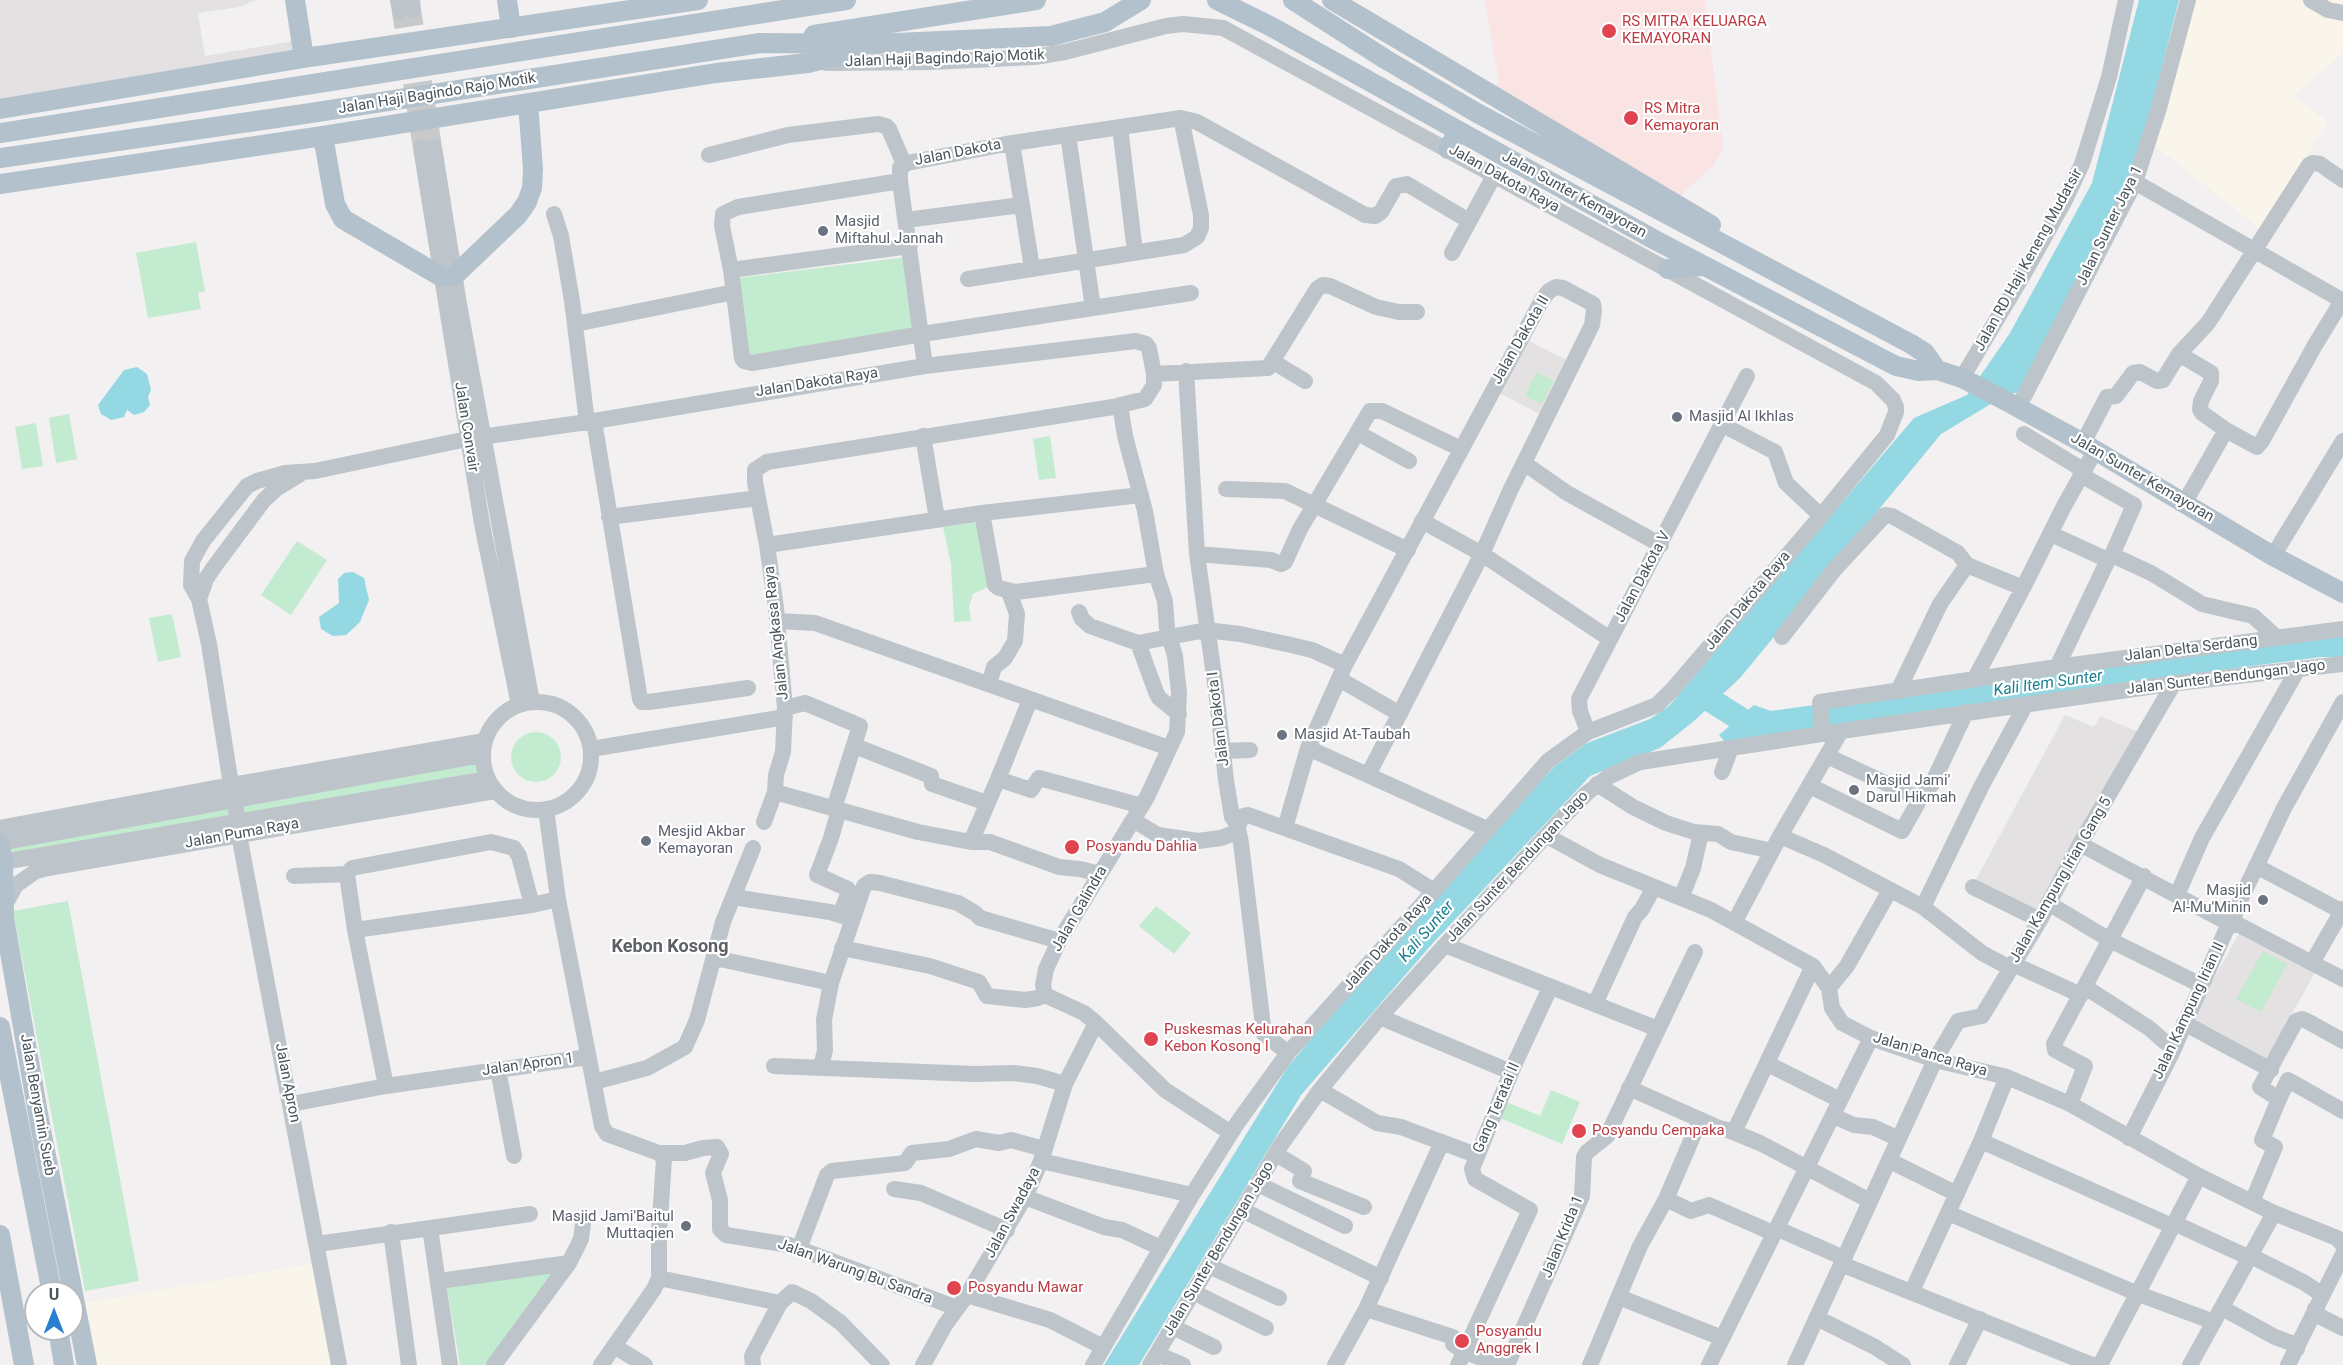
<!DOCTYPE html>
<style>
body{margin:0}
#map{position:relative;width:2343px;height:1365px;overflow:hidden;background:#f2f0f0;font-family:Roboto,sans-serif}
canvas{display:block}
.north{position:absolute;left:24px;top:1281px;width:60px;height:60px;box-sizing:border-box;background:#fff;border:2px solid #b6bbbd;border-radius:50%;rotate:0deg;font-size:16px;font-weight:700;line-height:24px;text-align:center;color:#49545b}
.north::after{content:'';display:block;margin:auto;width:21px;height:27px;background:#2b7fd0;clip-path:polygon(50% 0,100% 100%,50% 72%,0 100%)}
</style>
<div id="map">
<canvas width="2343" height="1365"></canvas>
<div class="north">U</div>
</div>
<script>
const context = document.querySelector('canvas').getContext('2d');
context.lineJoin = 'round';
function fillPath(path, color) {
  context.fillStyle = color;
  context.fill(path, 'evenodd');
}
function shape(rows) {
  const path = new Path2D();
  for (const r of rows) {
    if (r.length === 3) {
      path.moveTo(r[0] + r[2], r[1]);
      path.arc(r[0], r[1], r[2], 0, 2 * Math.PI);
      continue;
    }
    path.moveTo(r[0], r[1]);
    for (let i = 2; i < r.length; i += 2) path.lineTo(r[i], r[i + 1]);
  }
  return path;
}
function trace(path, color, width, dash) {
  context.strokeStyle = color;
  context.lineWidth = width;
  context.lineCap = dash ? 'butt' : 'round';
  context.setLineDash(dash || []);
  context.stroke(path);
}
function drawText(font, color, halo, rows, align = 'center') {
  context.font = font + ' Roboto,sans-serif';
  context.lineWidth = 4.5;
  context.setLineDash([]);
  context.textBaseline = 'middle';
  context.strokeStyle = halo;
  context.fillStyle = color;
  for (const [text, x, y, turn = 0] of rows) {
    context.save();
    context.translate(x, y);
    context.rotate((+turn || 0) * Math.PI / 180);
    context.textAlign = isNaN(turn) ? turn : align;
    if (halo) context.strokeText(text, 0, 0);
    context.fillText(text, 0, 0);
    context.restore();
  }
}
fillPath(shape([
 [2179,0,2343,0,2343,53,2293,96,2328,122,2260,229,2144,137],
 [321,1262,340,1365,88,1365,75,1305]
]), '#faf5eb');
fillPath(shape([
 [0,0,256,0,239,7,198,13,205,56,288,42,300,35,304,58,0,109],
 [1525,339,1569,361,1542,415,1497,392],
 [2065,715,2094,727,2100,716,2141,733,2039,918,1973,885],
 [2242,928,2317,969,2264,1064,2189,1024]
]), '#e3e1e1');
fillPath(shape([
 [1485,0,1705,0,1723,147,1714,165,1678,198,1494,89,1499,82]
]), '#f9e3e3');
fillPath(shape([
 [196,242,205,291,198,293,201,309,148,318,136,253],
 [907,257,917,334,748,355,738,278],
 [1536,372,1554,381,1542,404,1525,396],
 [69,414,77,459,56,463,49,418],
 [36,423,43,466,22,469,15,427],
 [1050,436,1056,478,1039,480,1033,439],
 [979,522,992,585,973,594,969,606,971,621,954,622,951,564,943,527],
 [297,541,327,560,291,615,261,595],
 [172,614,181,657,158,662,149,618],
 [536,757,25],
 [482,755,484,771,3,862,0,843],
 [68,901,139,1281,85,1291,13,911],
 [1156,906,1191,933,1174,954,1139,926],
 [2263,951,2287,964,2261,1012,2236,999],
 [1551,1090,1580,1102,1562,1144,1495,1116,1502,1100,1540,1116],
 [559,1267,486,1365,460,1365,446,1283]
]), '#c3ebcf');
fillPath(shape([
 [2139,0,2179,0,2144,137,2096,259,2017,393,1973,395,1999,399,1941,434,1740,678,1694,721,1660,748,1590,776,1433,943,1301,1095,1139,1365,1104,1365,1287,1068,1406,924,1555,766,1587,743,1650,719,1669,706,1914,418,1967,395,2010,333,2092,183],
 [137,367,147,374,151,390,148,397,150,405,144,412,134,415,127,410,124,417,111,420,101,414,98,405,124,370],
 [353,572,364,578,369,600,360,622,346,635,333,636,321,629,319,617,339,603,338,579,344,573],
 [2343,631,2343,657,2321,657,2168,677,1725,742,1719,735,1754,705,1771,711]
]), '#94d8e3');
trace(shape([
 [1701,694,1753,727,1769,725]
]), '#94d8e3', 24);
trace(shape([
 [413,10,434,147],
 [400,12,421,148]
]), '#c8c9cb', 16, [16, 8]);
trace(shape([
 [398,0,400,12],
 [412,0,413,10],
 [2311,0,2328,10,2343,13],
 [826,63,932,62,1035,57,1065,52,1166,26,1183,24,1223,28,1876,383,1893,400,1896,407,1896,412,1887,435,1821,516,1673,689,1657,705,1588,732,1548,761,1434,891,1288,1053,1238,1122,1192,1195,1093,1365],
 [1120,127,1135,252],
 [1068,135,1093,308],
 [1012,143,1032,268],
 [434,147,459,304,532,702],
 [421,148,482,524,519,705],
 [709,155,788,135,878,124,886,126,889,129,904,164],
 [900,181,738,207,723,214,722,226,731,270,742,358,744,361,752,363,922,334,1191,293],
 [2135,182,2343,301],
 [554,214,561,236,572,301,587,422],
 [906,220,1021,205],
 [1452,253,1495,174],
 [731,270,910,246],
 [968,279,1184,245,1197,237,1201,228,1201,215,1181,118],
 [575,324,734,292],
 [2179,354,2211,373,2211,381,2201,401,2200,409,2202,413,2226,430,2257,447,2262,441,2315,345,2342,301],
 [1272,361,1305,381],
 [925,366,900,181,900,168,907,163,1006,144,1181,118,1197,122,1365,215,1375,216,1381,212,1396,186,1407,184,1469,221],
 [1186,371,1197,554,1216,690,1226,780,1232,817,1237,824,1241,843,1264,1034,1288,1053],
 [1154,374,1268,368,1317,289,1323,285,1330,286,1376,307,1399,312,1417,312],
 [1962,378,2022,277,2065,200,2082,164,2109,77,2126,0],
 [1120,405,1125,436,1145,511,1156,574,1165,601,1167,629,1175,656,1179,693,1177,732,1147,797,1059,941,1046,969,1043,985,1045,995,1084,1013,1096,1023,1165,1090,1231,1133],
 [2018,408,2135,182,2159,108,2188,0],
 [594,421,640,699,642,702,649,702,748,688],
 [1721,424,1775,452,1786,483,1821,516],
 [1358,433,1409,461],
 [2024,434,2075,465,2081,470,2081,475,2134,505,2112,555],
 [923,436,937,519],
 [2083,443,2107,397,2116,396,2133,373,2140,372,2157,381,2163,380,2179,354,2208,323,2309,165,2313,163,2320,164,2343,180],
 [1524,463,1567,493,1661,545],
 [1226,489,1285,491,1408,550],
 [2185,502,2226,430],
 [982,513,995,585,999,588,1016,592,1156,574],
 [609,517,758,498],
 [1422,521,1482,554,1610,639],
 [2051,534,2108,560,2112,555,2151,573,2202,604,2253,616,2277,638],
 [767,545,982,513,1141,495],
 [1197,554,1271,560,1281,564,1285,562,1300,529,1370,411,1382,411,1461,449],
 [2273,556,2343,441],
 [199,599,206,579,214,567,264,500,276,489,299,475],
 [1079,612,1082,619,1090,626,1138,643],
 [777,621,815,623,1169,748],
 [1782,637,1834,570,1885,515,1892,516,1958,553,1967,565,2023,588],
 [2057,667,2108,560],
 [1339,679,1400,714],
 [1974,680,2023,588,2064,506,2095,451],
 [989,684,994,667,1005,658,1015,641,1017,614,1009,592],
 [1898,691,1940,604,1967,565],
 [537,756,54],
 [785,708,805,703,860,726,834,808],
 [1179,714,1159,698,1156,692,1138,643,1206,630,1240,634,1291,645,1312,650,1345,665],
 [1588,732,1580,711,1579,699,1747,376],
 [1823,733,1820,702,2057,667,2343,629],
 [855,746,931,776,932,784,987,803],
 [1308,748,1487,829],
 [591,749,785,717],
 [1224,751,1250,750],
 [1827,756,1920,799,1932,784,1966,712],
 [1722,772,1731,748],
 [998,779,1030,700],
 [1597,784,1633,807,1666,823,1694,832,1718,834,1731,842,1772,851],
 [231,785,209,644,199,599,191,585,192,561,203,541,247,486,257,481,285,473,315,471,467,439,594,421,925,366,1136,341,1146,344,1149,348,1154,374,1154,385,1145,399,1113,407,767,462,755,470,755,482,767,545,776,608,785,708,783,752,776,775,775,792,764,822],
 [1810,786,1902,831,1920,799],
 [775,792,918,832,971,842,990,842,1059,867,1080,869,1100,874],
 [235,801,239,835,339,1365],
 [546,809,558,899,602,1126,607,1134,659,1153,664,1159,659,1234,659,1278,654,1289,601,1365],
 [839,810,831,838,817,875,848,889,849,892,840,915],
 [1133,820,1158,835,1198,841,1221,838,1234,833,1243,816,1248,815,1399,869,1434,891],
 [0,828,231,785,484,741],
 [1285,828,1308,748,1345,665,1542,300,1549,291,1556,287,1563,288,1593,304,1594,310,1592,325,1510,491,1482,554,1368,775],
 [1547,836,1600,865,1711,910,1813,966,1829,988,1832,1008,1842,1023,1871,1038,1935,1060,2007,1077,2070,1104,2199,1176,2274,1213,2337,1238,2343,1245],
 [1780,836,1824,855,1923,907,1982,953,2010,968],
 [971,842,998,779,1031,790,1039,778,1142,806],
 [0,843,482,755],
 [2080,844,2232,925,2237,907,2284,808,2343,702],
 [3,862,487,779],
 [2256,866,2341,911],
 [294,876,347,874],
 [1973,887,2040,920],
 [2177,895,2202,838,2298,669],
 [733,897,830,912,850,918],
 [1681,898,1693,868,1701,833],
 [2048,903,2110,940,2201,985],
 [5,905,16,885,36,871,48,868,495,791],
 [1923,907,1981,787,2026,704],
 [1734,923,1780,836,1841,731],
 [355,930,532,905,558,899],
 [1445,945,1658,1029],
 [842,948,930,966,979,982,987,996,1025,1000,1038,998,1045,995],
 [715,958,831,983],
 [2312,963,2343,979],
 [2013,964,2081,995],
 [2085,987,2149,1028,2165,1042,2175,1047],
 [1829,988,1847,966,1890,890],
 [1595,1004,1635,917,1642,909,1654,887],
 [1380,1017,1511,1072],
 [2184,1023,2271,1070],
 [1768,1064,1840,1100],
 [774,1066,975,1074,1014,1073,1037,1076,1065,1084],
 [821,1067,825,1050,824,1020,831,983,864,886,870,882,880,883,958,903,975,913,980,918,1059,941],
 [498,1069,514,1156],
 [594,1082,647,1068,685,1047,697,1020,723,922,753,848],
 [386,1086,355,930,347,874,352,868,491,842,514,848,519,856,532,905],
 [1629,1088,1719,1128,1728,1130,1760,1143,1870,1201],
 [1320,1090,1377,1123,1401,1127,1476,1155],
 [2279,1099,2288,1080,2343,1111],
 [291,1104,386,1086,588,1057],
 [2070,1104,2085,1066,2055,1050,2054,1044,2144,876],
 [1833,1116,1854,1125,1873,1127,1897,1138],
 [1734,1132,1813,966],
 [2129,1138,2171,1055,2227,928,2232,925,2239,925,2312,963,2343,909],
 [1981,1141,2172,1226],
 [659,1153,685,1153,703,1148,717,1147,721,1154,713,1173,720,1200,720,1229,726,1235,789,1245,957,1308],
 [1276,1154,1304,1171,1300,1181,1364,1207],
 [1041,1161,1192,1195],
 [1890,1161,1957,1194],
 [1258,1184,1345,1226],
 [894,1189,921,1193,1007,1230],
 [1025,1197,1104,1227,1122,1230,1161,1248],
 [1666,1199,1691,1211,1709,1205,1773,1233],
 [2252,1202,2275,1147,2262,1140,2279,1099,2260,1087,2296,1021,2302,1019,2307,1021,2343,1041],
 [1242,1210,1381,1278],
 [1948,1213,2136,1293,2214,1322],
 [2174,1223,2250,1258],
 [430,1228,450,1365],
 [1778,1229,1844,1258],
 [391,1232,409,1365],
 [317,1244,530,1214],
 [799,1249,827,1175,832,1171,905,1163,912,1153,949,1149,976,1139,999,1143,1011,1140,1044,1149],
 [2251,1256,2303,1282,2317,1291,2321,1297],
 [1841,1264,2092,1365],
 [1209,1266,1279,1298],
 [659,1278,780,1303],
 [439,1281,569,1263],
 [1912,1291,1981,1141,2007,1077],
 [1193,1292,1266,1328],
 [967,1295,1050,1320,1103,1347],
 [1619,1297,1722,1338],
 [2222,1308,2275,1337,2294,1344,2297,1349],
 [1366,1309,1453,1337,1453,1344,1465,1352,1501,1365],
 [2315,1309,2321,1317,2343,1328],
 [1817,1318,1875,1347,1903,1365],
 [1173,1327,1214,1347],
 [614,1346,645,1365],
 [1157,1354,1183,1365],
 [494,1365,569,1263,581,1239,583,1224],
 [753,1365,752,1356,780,1303,792,1292,811,1301,841,1323,882,1365],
 [923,1365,945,1325,967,1295,1025,1197,1041,1161,1065,1084,1096,1023],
 [1150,1365,1280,1146,1320,1090,1380,1017,1445,945,1566,814,1587,793,1608,777,1640,762,1841,731,2169,684,2343,664],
 [1335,1365,1366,1309,1442,1142],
 [1458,1365,1530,1210,1475,1179,1472,1169,1515,1063,1550,988],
 [1507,1365,1582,1196,1584,1157,1587,1152,1607,1136,1695,952],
 [1590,1365,1640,1246,1666,1199,1700,1120],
 [1709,1365,1871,1038],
 [1795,1365,1935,1060,1958,1021,1982,1016,2040,920,2080,844,2174,683],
 [1957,1365,1980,1319],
 [2100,1365,2199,1176],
 [2190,1365,2274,1213],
 [2288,1365,2343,1254]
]), '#bdc5cb', 16);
trace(shape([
 [295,0,304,58],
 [507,0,511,28],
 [1217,0,1270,26,1655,240,1896,366,1919,371,1937,370,1962,378,2008,402,2083,443,2273,556,2343,593],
 [1293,0,1385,59,1477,113,1911,344,1925,353,1937,370],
 [1332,0,1711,225],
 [814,35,1036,0],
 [0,109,304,58,698,0],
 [0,133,846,0],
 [323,136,335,204,343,219,442,277],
 [1448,149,1458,131],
 [0,158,311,113,760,43,874,44,1051,36,1105,22,1141,0],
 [0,184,323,136,716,73,808,63,854,51],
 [1668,269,1703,266],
 [454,276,518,215,527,202,532,188,533,169,528,103],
 [0,845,3,862,4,918,40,1125,87,1365],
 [0,1027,52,1293],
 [0,1235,24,1365],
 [58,1329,64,1365]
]), '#b2c1cb', 20);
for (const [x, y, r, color] of [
 [1609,31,8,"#e0444e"],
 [1631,118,8,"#e0444e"],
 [823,231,6,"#6b7280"],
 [1677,417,6,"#6b7280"],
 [1282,735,6,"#6b7280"],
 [1854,790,6,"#6b7280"],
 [646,841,6,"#6b7280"],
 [1072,847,8,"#e0444e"],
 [2263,900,6,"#6b7280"],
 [1151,1039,8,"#e0444e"],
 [1579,1131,8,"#e0444e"],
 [686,1226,6,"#6b7280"],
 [954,1288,8,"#e0444e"],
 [1462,1341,8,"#e0444e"]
]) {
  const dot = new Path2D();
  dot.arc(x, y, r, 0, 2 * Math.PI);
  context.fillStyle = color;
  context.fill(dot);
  trace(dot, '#fff', 2);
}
drawText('15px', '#be3a42', '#fff', [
 ["RS MITRA KELUARGA",1622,22],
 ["KEMAYORAN",1622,39],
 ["RS Mitra",1644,109],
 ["Kemayoran",1644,126],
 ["Posyandu Dahlia",1086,847],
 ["Puskesmas Kelurahan",1164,1030],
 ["Kebon Kosong I",1164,1047],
 ["Posyandu Cempaka",1592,1131],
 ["Posyandu Mawar",968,1288],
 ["Posyandu",1476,1332],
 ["Anggrek I",1476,1349]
], 'left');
drawText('15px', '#49545b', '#fff', [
 ["Jalan Haji Bagindo Rajo Motik",945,59,-2],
 ["Jalan Haji Bagindo Rajo Motik",437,94,-9],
 ["Jalan Dakota",958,153,-11],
 ["Jalan Dakota Raya",1504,179,29],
 ["Jalan Sunter Kemayoran",1574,195,29],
 ["Jalan Sunter Jaya 1",2110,226,-64],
 ["Jalan RD Haji Keneng Mudatsir",2029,260,-61],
 ["Jalan Dakota II",1521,340,-60],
 ["Jalan Dakota Raya",817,383,-9],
 ["Jalan Convair",466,427,81],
 ["Jalan Sunter Kemayoran",2142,478,30],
 ["Jalan Dakota V",1643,577,-62],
 ["Jalan Dakota Raya",1748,601,-50],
 ["Jalan Angkasa Raya",777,633,-96],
 ["Jalan Delta Serdang",2191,649,-7],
 ["Jalan Sunter Bendungan Jago",2226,678,-7],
 ["Jalan Dakota I",1219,719,-97],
 ["Jalan Puma Raya",242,834,-10],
 ["Jalan Sunter Bendungan Jago",1518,867,-47],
 ["Jalan Kampung Irian Gang 5",2061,880,-60],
 ["Jalan Galindra",1080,909,-60],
 ["Jalan Dakota Raya",1388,943,-48],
 ["Jalan Kampung Irian II",2189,1011,-65],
 ["Jalan Panca Raya",1930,1055,17],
 ["Jalan Apron 1",528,1065,-8],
 ["Jalan Apron",287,1083,79],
 ["Jalan Benyamin Sueb",37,1105,80],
 ["Gang Teratai II",1497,1108,-67],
 ["Jalan Swadaya",1013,1213,-62],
 ["Jalan Krida 1",1563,1237,-68],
 ["Jalan Sunter Bendungan Jago",1219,1249,-59],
 ["Jalan Warung Bu Sandra",855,1272,20]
]);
drawText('15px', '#5b616d', '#fff', [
 ["Masjid",835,222],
 ["Miftahul Jannah",835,239],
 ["Masjid Al Ikhlas",1689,417],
 ["Masjid At-Taubah",1294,735],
 ["Masjid Jami'",1866,781],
 ["Darul Hikmah",1866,798],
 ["Mesjid Akbar",658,832],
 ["Kemayoran",658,849],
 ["Masjid",2251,891,"right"],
 ["Al-Mu'Minin",2251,908,"right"],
 ["Masjid Jami'Baitul",674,1217,"right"],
 ["Muttaqien",674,1234,"right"]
], 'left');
drawText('italic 16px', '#1a7f8f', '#fff', [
 ["Kali Item Sunter",2048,684,-8],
 ["Kali Sunter",1427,932,-49]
]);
drawText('bold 18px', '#5d6064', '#fff', [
 ["Kebon Kosong",670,947]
]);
</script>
